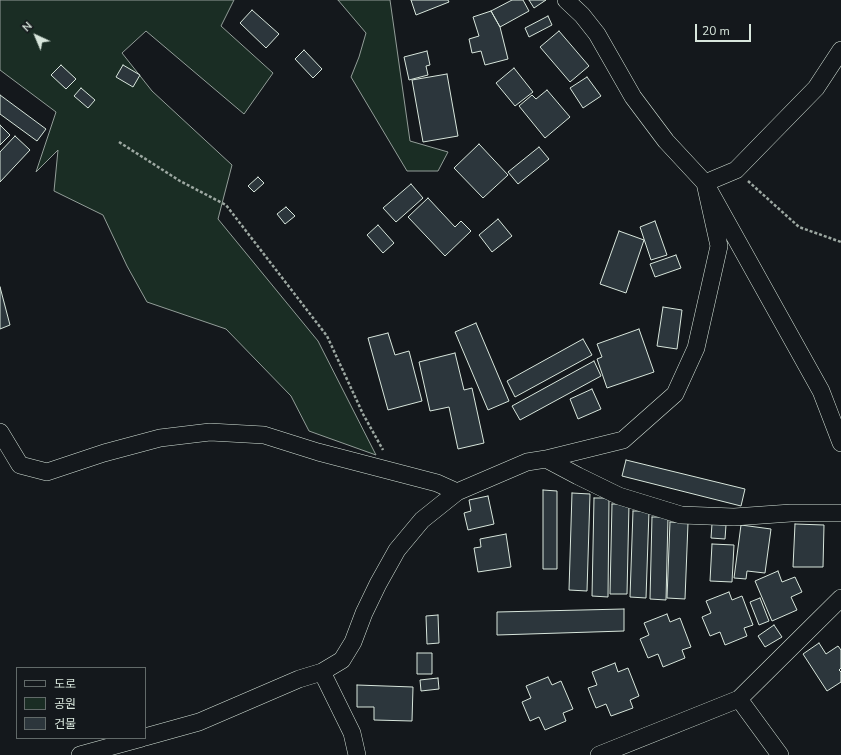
<!DOCTYPE html>
<meta charset="utf-8">
<style>
body{margin:0}
#map{position:relative;width:841px;height:755px;overflow:hidden;background:#14181c;font-family:"Nunito Sans","Noto Sans KR",sans-serif}
canvas{display:block}
.legend{position:absolute;left:16px;top:667px;width:130px;height:72px;box-sizing:border-box;background:#14181c;border:1px solid #626a69;margin:0;padding:5px 7px;list-style:none;font-size:12px;color:#d8e6dc}
.legend li{display:flex;align-items:center;gap:8px;height:20px}
.legend b{width:20px;border:1px solid #626a69}
.north{position:absolute;left:16px;top:16px;width:40px;height:40px;-webkit-text-stroke:3px #14181c;paint-order:stroke;rotate:316deg;font-size:11px;font-weight:700;line-height:16px;text-align:center;color:#d8e6dc}
.north::after{content:'';display:block;margin:auto;width:14px;height:18px;background:#d8e6dc;clip-path:polygon(50% 0,100% 100%,50% 72%,0 100%)}
.scale{position:absolute;left:695px;top:24px;width:56px;height:18px;box-sizing:border-box;border:2px solid #d8e6dc;border-top:0;padding-left:5px;font-size:12px;line-height:14px;white-space:nowrap;color:#d8e6dc;-webkit-text-stroke:3px #14181c;paint-order:stroke}
</style>
<div id="map">
<canvas width="841" height="755"></canvas>
<ul class="legend">
<li><b style="height:5px;background:#14181c"></b>도로</li>
<li><b style="height:11px;background:#1a2d24"></b>공원</li>
<li><b style="height:11px;background:#2c363c"></b>건물</li>
</ul>
<div class="north">N</div>
<div class="scale">20 m</div>
</div>
<script>
const context = document.querySelector('canvas').getContext('2d');
context.lineJoin = 'round';
function fillPath(path, color) {
  context.fillStyle = color;
  context.fill(path, 'evenodd');
}
function shape(rows) {
  const path = new Path2D();
  for (const r of rows) {
    path.moveTo(r[0], r[1]);
    for (let i = 2; i < r.length; i += 2) path.lineTo(r[i], r[i + 1]);
  }
  return path;
}
function trace(path, color, width, dash) {
  context.strokeStyle = color;
  context.lineWidth = width;
  context.lineCap = dash ? 'butt' : 'round';
  context.setLineDash(dash || []);
  context.stroke(path);
}
const green = shape([
 [0,0,234,0,221,26,273,73,244,114,146,31,122,53,152,91,232,165,218,219,318,341,376,455,309,431,291,396,226,329,147,302,127,266,103,215,54,191,58,150,36,172,56,112,0,70,0,0],
 [338,0,390,0,410,141,448,152,438,171,407,171,351,77,359,57,366,33,338,0]
]);
fillPath(green, '#1a2d24');
trace(green, '#939e99', 1);
const building = shape([
 [411,0,448,0,449,2,416,15,411,0],
 [512,0,523,0,529,11,500,27,491,11,512,0],
 [529,0,546,0,534,8,529,0],
 [252,10,279,34,266,48,240,23,252,10],
 [491,11,500,27,508,59,485,65,481,51,472,53,469,39,479,36,473,17,491,11],
 [548,16,552,25,529,37,525,28,548,16],
 [559,31,589,66,570,82,540,47,559,31],
 [304,50,322,69,313,78,295,59,304,50],
 [427,51,430,65,426,66,428,75,409,80,404,57,427,51],
 [61,65,76,79,66,89,51,75,61,65],
 [123,65,140,75,133,87,116,77,123,65],
 [514,68,533,92,515,106,496,83,514,68],
 [447,74,458,136,423,142,412,80,447,74],
 [587,77,601,96,583,108,570,88,587,77],
 [81,88,95,100,88,108,74,96,81,88],
 [547,90,570,117,545,138,519,106,532,95,536,99,547,90],
 [0,95,46,129,37,141,0,114,0,95],
 [0,125,10,135,0,145,0,125],
 [15,136,30,150,0,182,0,152,15,136],
 [479,144,508,175,483,198,454,168,479,144],
 [539,147,549,159,518,184,508,172,539,147],
 [258,177,264,183,254,192,248,186,258,177],
 [411,184,423,198,396,222,383,208,411,184],
 [428,198,455,227,461,221,471,231,445,256,408,217,428,198],
 [286,207,295,216,285,224,277,214,286,207],
 [498,219,512,236,492,252,479,235,498,219],
 [655,221,667,255,651,260,640,227,655,221],
 [378,225,394,243,383,253,367,235,378,225],
 [619,231,644,240,626,293,600,284,619,231],
 [676,255,681,268,655,277,650,264,676,255],
 [0,287,10,325,0,329,0,287],
 [663,307,682,310,677,349,657,346,663,307],
 [476,323,509,401,488,410,455,332,476,323],
 [639,329,654,372,607,388,597,359,602,357,597,344,639,329],
 [388,333,395,355,409,351,422,401,388,410,368,338,388,333],
 [583,339,592,355,515,397,507,381,583,339],
 [455,353,464,390,472,388,484,443,458,449,449,407,430,411,419,362,455,353],
 [594,361,601,376,520,420,512,406,594,361],
 [592,389,601,409,578,419,570,399,592,389],
 [626,460,745,489,741,506,622,476,626,460],
 [543,490,557,491,557,569,543,569,543,490],
 [572,493,590,494,587,591,569,590,572,493],
 [488,496,494,524,468,530,464,513,471,511,469,500,488,496],
 [594,498,609,498,608,597,592,596,594,498],
 [612,504,629,504,627,594,610,594,612,504],
 [633,511,649,511,646,598,630,597,633,511],
 [652,517,668,517,666,600,650,599,652,517],
 [670,522,688,523,685,599,667,598,670,522],
 [712,524,726,525,725,539,711,538,712,524],
 [795,524,824,525,823,567,793,567,795,524],
 [741,525,771,529,765,573,747,571,746,579,734,578,741,525],
 [506,534,511,567,478,572,474,548,481,547,480,539,506,534],
 [712,544,734,545,732,582,710,581,712,544],
 [778,571,782,582,795,577,802,592,791,597,797,610,772,621,755,581,778,571],
 [729,592,732,600,742,596,753,625,744,628,747,636,725,645,720,632,710,636,702,617,711,613,706,601,729,592],
 [760,598,769,621,759,625,750,602,760,598],
 [624,609,624,631,497,635,497,612,624,609],
 [667,614,670,622,680,618,691,647,682,650,685,658,663,667,658,654,648,658,640,639,649,635,644,623,667,614],
 [438,615,439,643,427,644,426,616,438,615],
 [774,625,782,637,765,647,758,636,774,625],
 [819,643,826,654,838,646,841,650,841,668,839,670,841,672,841,682,827,691,803,654,819,643],
 [417,653,432,653,432,674,417,674,417,653],
 [615,663,618,672,628,668,639,696,630,700,633,708,611,716,606,704,596,708,588,688,597,685,592,672,615,663],
 [548,677,552,685,561,681,573,709,563,713,566,721,545,730,539,717,530,721,522,702,531,698,526,686,548,677],
 [438,678,439,689,421,691,420,680,438,678],
 [357,685,413,687,412,721,374,720,374,707,357,707,357,685]
]);
fillPath(building, '#2c363c');
trace(building, '#d8e6dc', 1);
const street = shape([
 [841,50,816,88,736,170,705,183,821,391,841,443],
 [0,432,20,465,47,472,104,453,160,438,210,432,264,435,318,452,437,483,457,492,527,462,546,459,578,476,619,496,681,515,734,517,791,513,841,513],
 [546,459,623,440,675,394,696,348,719,246,705,183,666,141,633,97,597,34,582,15,566,0],
 [322,672,352,733,357,755],
 [739,699,780,755],
 [145,737,199,722,299,679,322,672,342,660,353,642,364,613,378,584,397,550,422,520,457,492],
 [80,755,142,738],
 [599,755,739,699,841,598]
]);
trace(street, '#d8e6dc', 18);
trace(shape([
 [119,142,180,181,226,205,327,336,363,414,383,450],
 [748,181,799,227,841,242]
]), '#9da8a2', 2.5, [3, 2]);
trace(street, '#14181c', 17);
</script>
